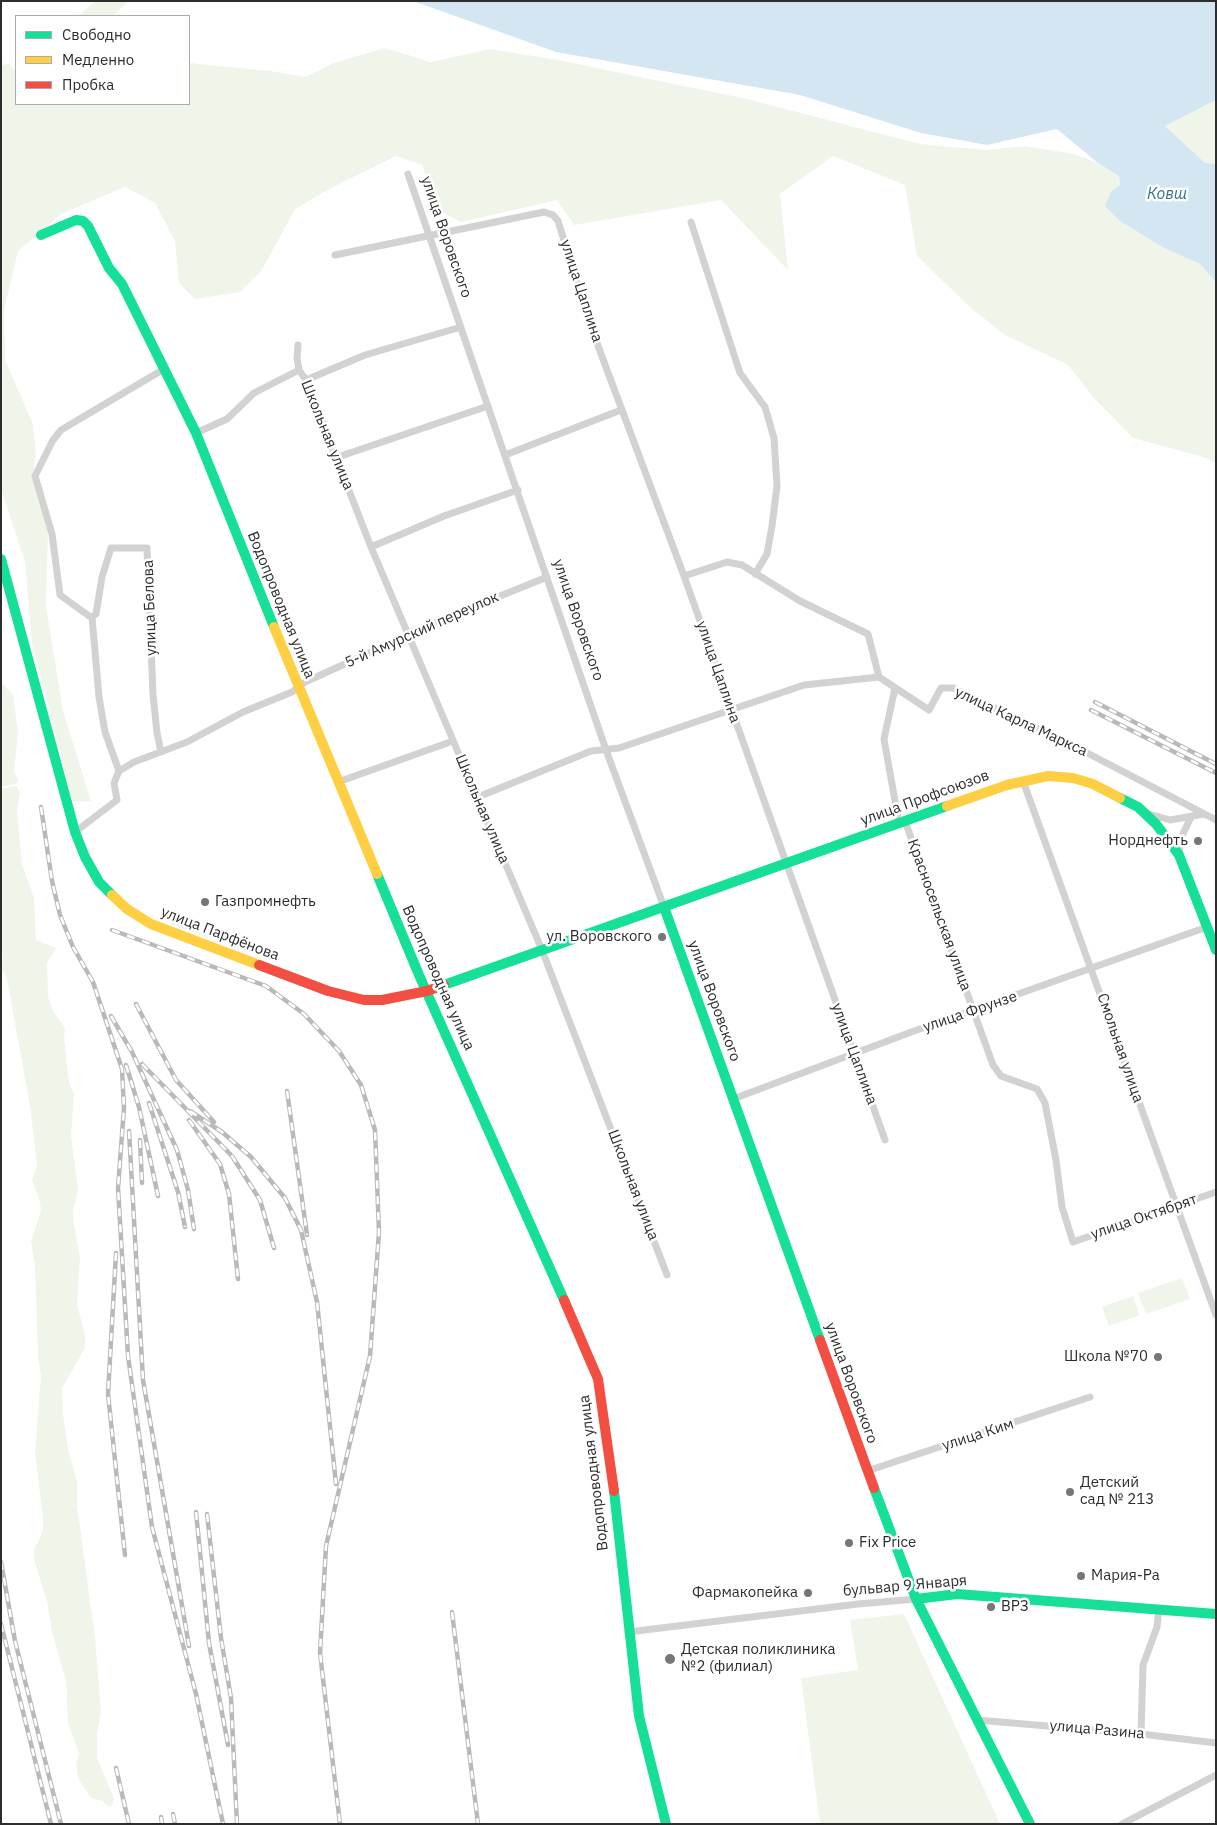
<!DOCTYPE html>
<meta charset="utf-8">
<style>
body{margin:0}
#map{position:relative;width:1217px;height:1825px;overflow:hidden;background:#fff;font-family:"IBM Plex Sans",sans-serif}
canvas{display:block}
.frame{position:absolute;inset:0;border:2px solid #2d2d2d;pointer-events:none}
.legend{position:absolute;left:15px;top:15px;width:175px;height:90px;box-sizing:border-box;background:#fff;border:1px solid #ababab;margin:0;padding:6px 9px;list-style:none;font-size:15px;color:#2d2d2d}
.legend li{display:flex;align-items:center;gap:10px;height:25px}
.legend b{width:25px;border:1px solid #ababab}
</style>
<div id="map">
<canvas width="1217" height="1825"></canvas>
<div class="frame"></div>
<ul class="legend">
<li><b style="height:6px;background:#16e098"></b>Свободно</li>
<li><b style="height:6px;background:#ffcf43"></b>Медленно</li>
<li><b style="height:6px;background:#f24e42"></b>Пробка</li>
</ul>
</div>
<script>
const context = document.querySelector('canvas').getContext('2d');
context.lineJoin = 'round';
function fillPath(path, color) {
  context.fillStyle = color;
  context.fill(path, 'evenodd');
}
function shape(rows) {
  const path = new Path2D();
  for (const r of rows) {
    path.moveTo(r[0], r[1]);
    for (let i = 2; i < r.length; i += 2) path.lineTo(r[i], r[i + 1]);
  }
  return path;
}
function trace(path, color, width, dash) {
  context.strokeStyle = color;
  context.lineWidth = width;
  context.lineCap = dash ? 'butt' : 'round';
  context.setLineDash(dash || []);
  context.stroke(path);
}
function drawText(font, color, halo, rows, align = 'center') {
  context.font = font + ' "IBM Plex Sans",sans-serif';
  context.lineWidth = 5;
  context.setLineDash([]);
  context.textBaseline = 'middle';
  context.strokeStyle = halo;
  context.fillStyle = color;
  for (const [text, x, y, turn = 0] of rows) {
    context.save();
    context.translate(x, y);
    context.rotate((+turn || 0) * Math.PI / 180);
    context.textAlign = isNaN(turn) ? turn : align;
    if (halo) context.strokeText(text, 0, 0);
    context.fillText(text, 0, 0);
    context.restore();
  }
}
fillPath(shape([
 [96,1,129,1,113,16,78,16],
 [385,48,431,62,490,49,558,60,747,99,920,144,986,150,1025,146,1074,154,1098,163,1119,176,1120,185,1111,192,1166,249,1200,264,1216,282,1216,463,1200,456,1133,438,1094,398,1068,365,1005,335,971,308,917,256,905,185,833,156,780,194,788,270,721,200,574,225,557,200,461,222,438,210,422,165,396,156,331,188,295,209,262,270,240,292,195,299,179,283,175,241,155,203,125,187,61,214,18,251,4,310,5,360,33,424,36,452,33,478,48,530,46,606,63,711,91,801,73,802,32,644,25,562,1,489,1,66,8,63,16,71,16,104,189,104,189,63,270,71,305,77,334,63],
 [1216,100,1216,164,1205,164,1165,126],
 [1,682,13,695,18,733,14,771,18,780,16,784,1,787],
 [16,786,20,792,17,812,22,865,34,898,36,940,56,948,47,963,48,997,53,1011,65,1028,64,1039,69,1082,74,1094,71,1136,78,1190,73,1212,74,1224,80,1258,77,1304,85,1336,85,1348,62,1388,63,1414,68,1449,77,1482,77,1505,95,1638,101,1711,97,1734,97,1758,114,1799,112,1805,109,1807,102,1801,91,1798,78,1778,76,1764,79,1753,68,1723,66,1681,52,1632,47,1601,34,1560,34,1550,43,1530,43,1519,35,1452,41,1375,38,1357,35,1267,31,1241,41,1211,40,1201,32,1181,37,1165,30,1106,7,979,1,967,3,956,1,930,1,789],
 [173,919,210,937,210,939,171,924],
 [1182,1278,1190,1299,1146,1314,1138,1293],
 [1133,1296,1140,1315,1109,1326,1102,1307],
 [904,1614,1000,1824,820,1824,801,1678,858,1670,850,1620]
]), '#f0f5ea');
fillPath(shape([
 [413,1,1216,1,1216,100,1165,126,1205,163,1216,164,1216,282,1200,264,1166,249,1120,221,1105,206,1111,192,1120,185,1119,176,1098,163,1057,129,987,145,921,133,800,95,556,52]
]), '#d5e6f3');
trace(shape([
 [408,174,606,750,664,907],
 [691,222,740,373,765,407,774,438,777,486,772,526,767,554,755,574],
 [335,255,544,212,553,215,558,221,591,327,684,576,885,1140],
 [298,345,297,358,299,370,306,380,371,547,542,950,667,1275],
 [306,380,365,355,461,327],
 [196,433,227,419,254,393,299,370],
 [505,455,621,410],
 [335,458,488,406],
 [371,547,444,516,518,490],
 [684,576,727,562,742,565,800,601,868,634,879,677],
 [92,617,99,697,105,732,119,771],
 [895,688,884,739,899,823],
 [161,752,157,733,153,694,147,548,111,548,102,577,96,614,92,617,89,616,60,595,52,534,35,476,53,440,61,430,164,369],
 [1023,781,1216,1315],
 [338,782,453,741],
 [478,797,591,751,619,748,804,685,879,677,929,710,941,688,953,688,1070,744,1216,820],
 [1149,814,1170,820,1204,814],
 [905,821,993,1065,1001,1076,1037,1089,1045,1103,1056,1160,1062,1207,1073,1242,1216,1192],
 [75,832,117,800,114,783,119,771,134,762,187,742,243,712,292,692,305,682,409,635,414,631,547,577],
 [1179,855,1181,838,1191,817],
 [733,1099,914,1031,1207,927],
 [867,1471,1090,1397],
 [628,1632,858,1604,916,1599],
 [977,1720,1141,1734,1216,1743],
 [1141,1734,1143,1665,1157,1627,1159,1609],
 [1122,1824,1216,1775]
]), '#d2d2d2', 7);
trace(shape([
 [41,235,76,220,83,221,88,226,109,268,122,284,196,433,274,627],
 [1,559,75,832,85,857,99,882,112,895],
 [1120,798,1138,807,1156,824,1179,855,1216,950],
 [377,874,419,975,564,1300],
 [664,907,820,1340],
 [444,985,947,806],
 [874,1488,916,1599,1030,1824],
 [614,1491,639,1716,666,1824],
 [916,1599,957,1594,1216,1614]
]), '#16e098', 10);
trace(shape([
 [274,627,377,874],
 [947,806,1007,785,1048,776,1073,778,1093,784,1120,798],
 [112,895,127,909,151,924,259,965]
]), '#ffcf43', 10);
trace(shape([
 [259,965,328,991,364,1000,382,1000,427,991,444,985],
 [564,1300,598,1379,614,1491],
 [820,1340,874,1488]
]), '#f24e42', 10);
const rail = shape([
 [1095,702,1216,764],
 [1091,710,1216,773],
 [41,807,52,881,60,915,73,947,93,982,122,1069,124,1108,118,1188,128,1356,152,1527,196,1694,223,1824],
 [112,930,266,986,304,1014,339,1051,361,1085,375,1130,379,1232,370,1356,326,1546,320,1653,340,1824],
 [136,1004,176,1080,214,1122],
 [111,1016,132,1052,177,1150,188,1190,194,1229],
 [142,1064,232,1156,260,1200,274,1248],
 [126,1065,139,1107,158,1196],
 [287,1091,307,1235],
 [149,1103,178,1192,185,1227],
 [190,1111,222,1132,251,1157,285,1198,301,1230,317,1302,336,1484],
 [189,1120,220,1164,229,1194,238,1279],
 [129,1131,143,1380,189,1646],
 [140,1140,142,1183],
 [116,1253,108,1394,125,1555],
 [196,1512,209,1643,228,1745],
 [207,1514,221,1638,231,1698,237,1824],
 [1,1562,15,1641,61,1824],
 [452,1612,478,1824],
 [1,1624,51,1824],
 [116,1768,129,1824],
 [173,1814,175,1824],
 [161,1817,162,1824]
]);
trace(rail, '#b9b9b9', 4.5);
trace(rail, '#fff', 2.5, [8]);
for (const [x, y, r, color] of [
 [1198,841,5,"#767676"],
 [205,902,5,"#767676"],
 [662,937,5,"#767676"],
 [1158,1357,5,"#767676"],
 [1070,1492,5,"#767676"],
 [849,1543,5,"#767676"],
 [1081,1576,5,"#767676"],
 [808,1593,5,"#767676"],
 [991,1607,5,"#767676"],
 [670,1659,6,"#767676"]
]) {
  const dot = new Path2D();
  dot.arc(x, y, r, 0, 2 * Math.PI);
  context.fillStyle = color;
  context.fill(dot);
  trace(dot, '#fff', 2);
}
drawText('15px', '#2d2d2d', '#fff', [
 ["улица Воровского",446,237,71],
 ["улица Цаплина",581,291,72],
 ["Школьная улица",327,435,68],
 ["Водопроводная улица",281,605,68],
 ["улица Белова",150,608,-92],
 ["улица Воровского",578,620,71],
 ["5-й Амурский переулок",422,630,-24],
 ["улица Цаплина",718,672,71],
 ["улица Карла Маркса",1021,722,25],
 ["улица Профсоюзов",925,798,-20],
 ["Школьная улица",482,809,67],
 ["Красносельская улица",939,915,70],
 ["улица Парфёнова",220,934,21],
 ["Водопроводная улица",438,978,66],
 ["улица Воровского",714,1001,70],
 ["улица Фрунзе",970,1012,-19],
 ["Смольная улица",1120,1048,71],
 ["улица Цаплина",854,1054,70],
 ["Школьная улица",633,1185,69],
 ["улица Октябрят",1144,1217,-19],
 ["улица Воровского",851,1383,70],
 ["улица Ким",978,1435,-18],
 ["Водопроводная улица",594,1473,-97],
 ["бульвар 9 Января",905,1586,-5],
 ["улица Разина",1097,1730,5]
]);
drawText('15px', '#2d2d2d', '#fff', [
 ["Норднефть",1188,841,"right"],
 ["Газпромнефть",215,902],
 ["ул. Воровского",652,937,"right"],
 ["Школа №70",1148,1357,"right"],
 ["Детский",1080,1483],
 ["сад № 213",1080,1500],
 ["Fix Price",859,1543],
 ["Мария-Ра",1091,1576],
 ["Фармакопейка",798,1593,"right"],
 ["ВРЗ",1001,1607],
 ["Детская поликлиника",681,1650],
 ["№2 (филиал)",681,1667]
], 'left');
drawText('italic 16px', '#346e96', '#fff', [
 ["Ковш",1167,194]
]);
</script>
